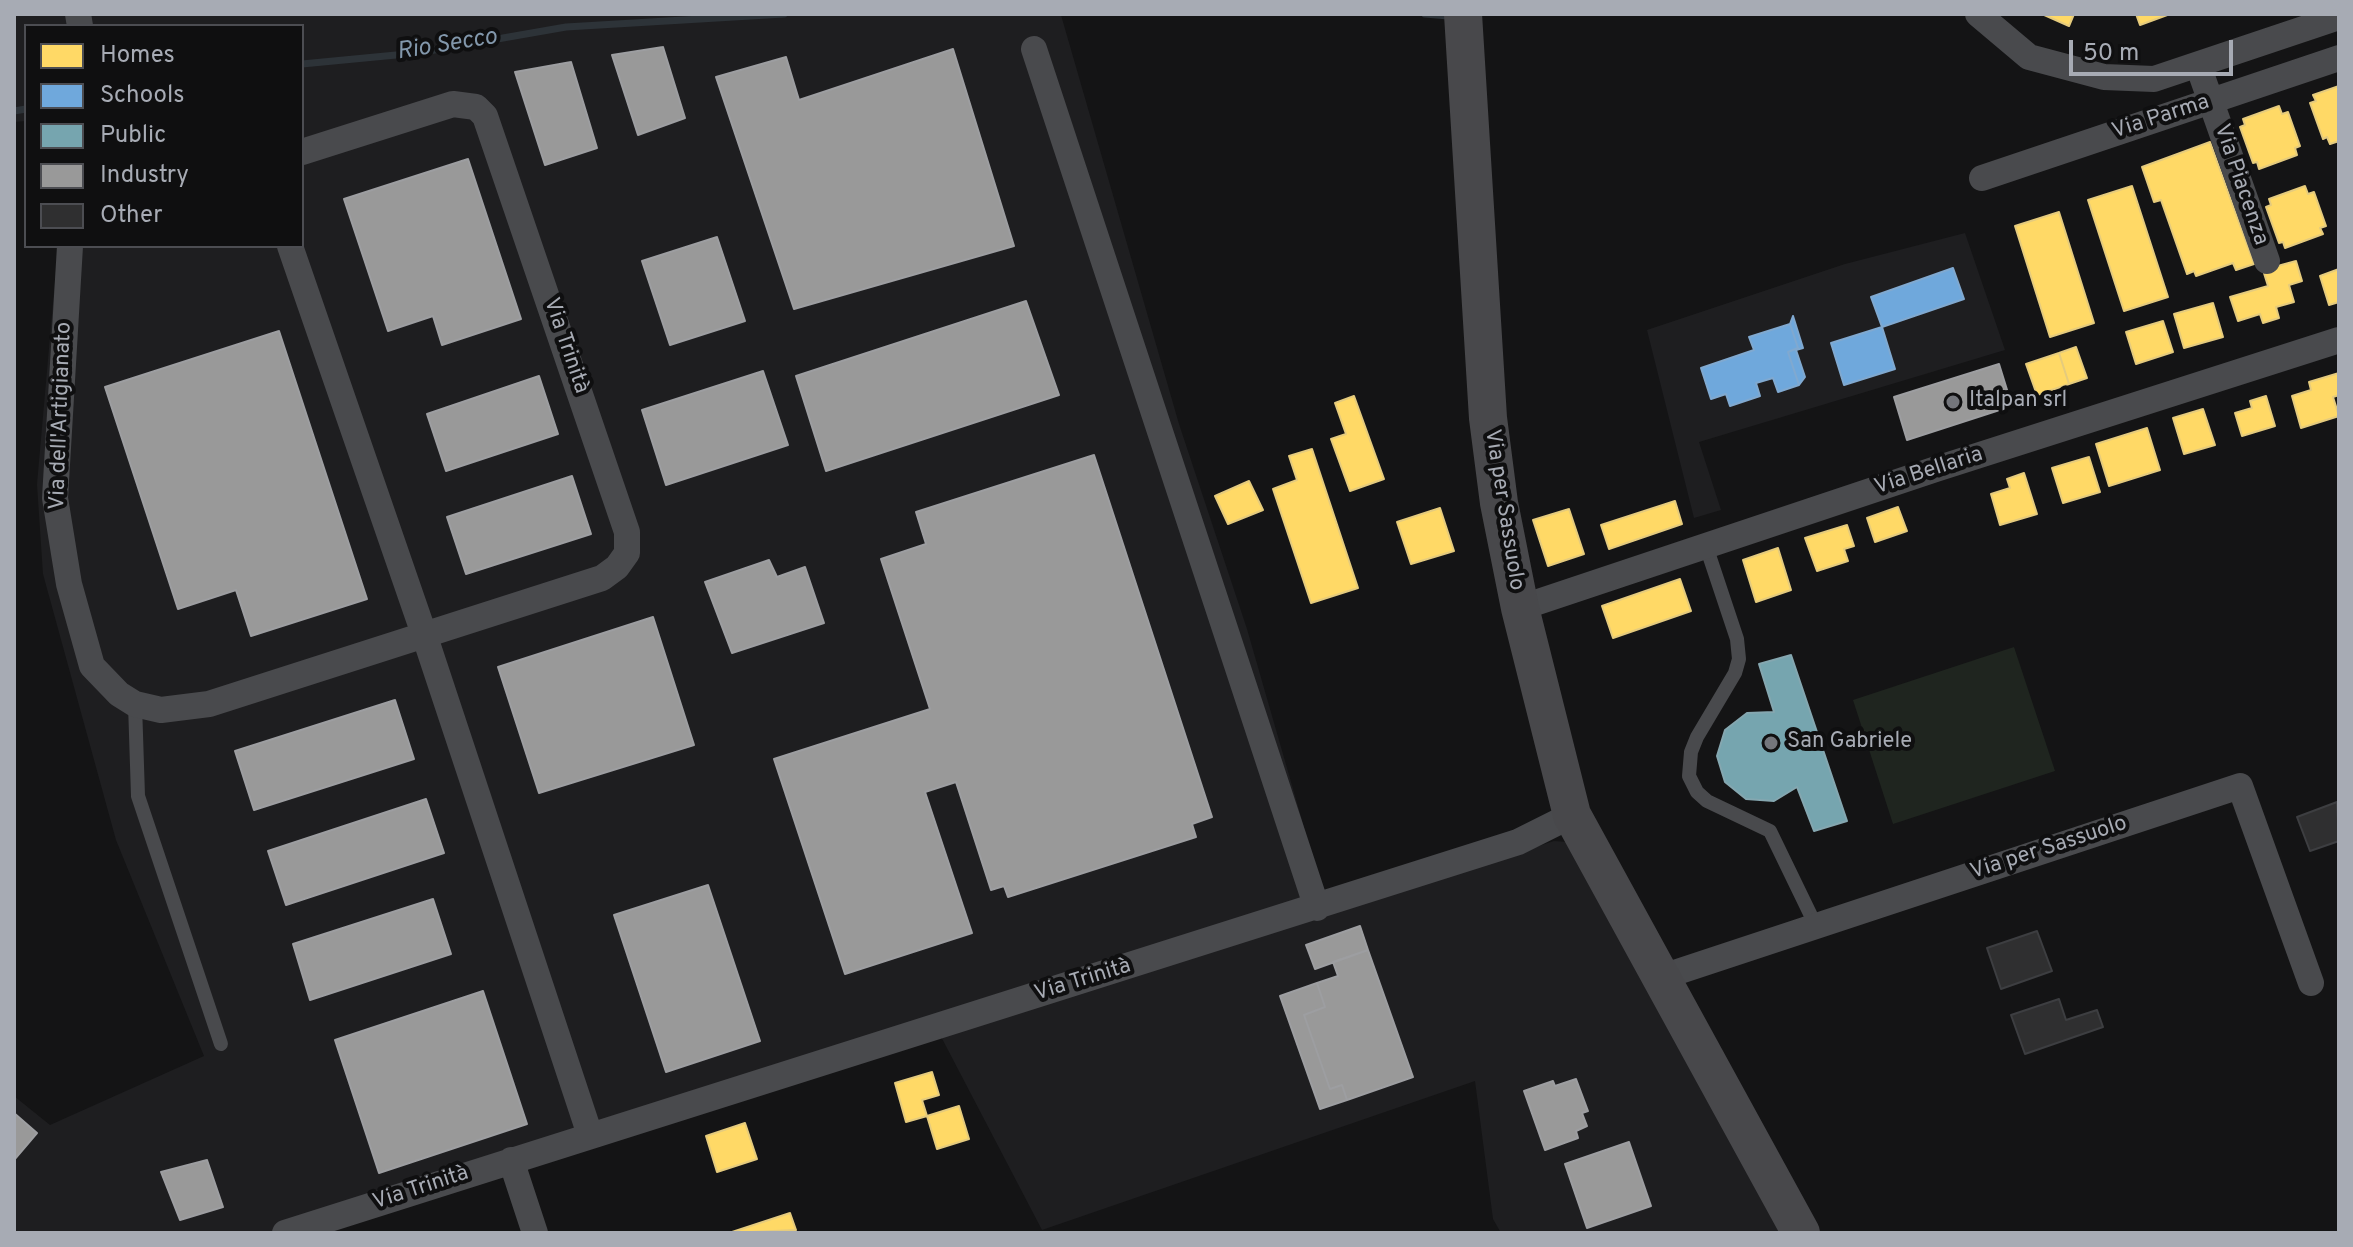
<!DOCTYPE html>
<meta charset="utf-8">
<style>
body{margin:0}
#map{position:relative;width:2353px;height:1247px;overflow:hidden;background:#141415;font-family:Overpass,sans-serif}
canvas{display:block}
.frame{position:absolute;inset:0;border:16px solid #a7abb4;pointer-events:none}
.legend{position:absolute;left:24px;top:24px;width:280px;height:224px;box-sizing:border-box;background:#0f0f10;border:2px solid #4c4d52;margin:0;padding:10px 14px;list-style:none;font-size:24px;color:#a7abb4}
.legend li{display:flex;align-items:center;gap:16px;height:40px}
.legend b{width:40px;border:2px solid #4c4d52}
.scale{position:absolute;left:2069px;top:40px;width:164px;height:36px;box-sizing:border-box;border:4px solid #a7abb4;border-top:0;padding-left:10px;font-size:24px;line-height:28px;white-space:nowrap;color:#a7abb4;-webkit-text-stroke:6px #0f0f10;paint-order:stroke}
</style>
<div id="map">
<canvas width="2353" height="1247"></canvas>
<div class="frame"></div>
<ul class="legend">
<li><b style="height:22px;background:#ffd966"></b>Homes</li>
<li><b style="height:22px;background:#6fa8dc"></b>Schools</li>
<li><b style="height:22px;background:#76a5af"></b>Public</li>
<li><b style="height:22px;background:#999"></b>Industry</li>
<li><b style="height:22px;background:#2f2f30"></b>Other</li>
</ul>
<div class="scale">50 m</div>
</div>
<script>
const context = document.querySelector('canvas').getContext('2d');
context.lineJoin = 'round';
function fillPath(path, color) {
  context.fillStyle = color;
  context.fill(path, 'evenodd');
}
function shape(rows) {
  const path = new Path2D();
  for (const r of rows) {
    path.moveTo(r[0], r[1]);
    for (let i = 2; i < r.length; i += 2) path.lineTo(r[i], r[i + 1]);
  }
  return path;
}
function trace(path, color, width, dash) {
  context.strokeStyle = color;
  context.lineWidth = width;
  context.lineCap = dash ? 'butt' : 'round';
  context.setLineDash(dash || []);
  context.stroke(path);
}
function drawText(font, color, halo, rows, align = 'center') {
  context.font = font + ' Overpass,sans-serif';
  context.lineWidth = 8;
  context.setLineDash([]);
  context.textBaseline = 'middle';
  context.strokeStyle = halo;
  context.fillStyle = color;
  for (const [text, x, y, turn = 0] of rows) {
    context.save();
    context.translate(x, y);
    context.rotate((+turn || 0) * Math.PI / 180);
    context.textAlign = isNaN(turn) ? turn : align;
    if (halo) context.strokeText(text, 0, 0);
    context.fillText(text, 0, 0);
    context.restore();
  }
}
fillPath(shape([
 [14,14,1080,14,1061,15,1179,424,1247,629,1329,914,1554,841,1567,842,1816,1233,1501,1233,1493,1219,1475,1081,1042,1230,936,1027,322,1233,14,1233,14,1096,50,1125,204,1056,116,840,43,574,37,484,58,246,302,246,302,26,26,26,26,121,14,122],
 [1965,233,2005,350,1699,442,1721,510,1694,518,1647,330,1845,264]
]), '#1e1e20');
fillPath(shape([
 [2014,647,2055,771,1893,824,1853,700]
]), '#1f251f');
const homes = shape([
 [2042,14,2074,14,2069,26,2042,14],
 [2136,14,2170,14,2140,25,2136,14],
 [2339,86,2339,141,2330,144,2327,137,2323,139,2310,103,2316,101,2313,95,2339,86],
 [2279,106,2282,114,2288,112,2300,146,2295,148,2297,155,2259,169,2257,162,2253,163,2240,127,2245,125,2243,119,2279,106],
 [2210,142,2254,264,2236,270,2233,263,2196,276,2194,271,2187,274,2161,200,2154,202,2142,167,2210,142],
 [2132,186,2168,297,2124,311,2088,200,2132,186],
 [2305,186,2308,194,2314,192,2326,226,2320,228,2323,234,2285,248,2283,242,2279,243,2266,207,2271,205,2269,199,2305,186],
 [2059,212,2094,323,2050,337,2015,226,2059,212],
 [2296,261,2302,281,2289,285,2294,302,2276,307,2279,318,2263,323,2260,314,2238,321,2230,297,2268,286,2263,270,2296,261],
 [2339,269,2339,302,2329,305,2320,276,2339,269],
 [2213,303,2223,337,2184,348,2174,314,2213,303],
 [2163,321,2173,352,2136,364,2126,332,2163,321],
 [2076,347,2087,378,2069,384,2059,353,2076,347],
 [2059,353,2069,384,2037,395,2026,364,2059,353],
 [2339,373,2339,395,2333,397,2339,416,2301,428,2292,396,2311,390,2309,382,2339,373],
 [1354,396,1384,479,1350,491,1331,439,1346,434,1335,403,1354,396],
 [2266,396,2275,426,2242,436,2235,413,2252,408,2250,401,2266,396],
 [2203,409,2215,445,2184,454,2173,418,2203,409],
 [2147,428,2160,470,2109,486,2096,444,2147,428],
 [1312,449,1358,588,1311,603,1273,489,1297,480,1289,456,1312,449],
 [2089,457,2100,492,2063,503,2052,468,2089,457],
 [2024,473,2037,514,2000,525,1991,494,2010,488,2007,479,2024,473],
 [1249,481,1263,510,1228,524,1215,496,1249,481],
 [1675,501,1682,524,1609,549,1601,525,1675,501],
 [1898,507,1907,531,1875,542,1867,518,1898,507],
 [1440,508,1454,551,1411,564,1397,522,1440,508],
 [1569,509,1584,554,1548,566,1533,520,1569,509],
 [1847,525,1854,546,1844,549,1848,561,1817,571,1805,538,1847,525],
 [1778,548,1791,590,1756,602,1743,560,1778,548],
 [1680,579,1691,611,1613,638,1602,606,1680,579],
 [932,1072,939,1095,922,1100,927,1116,906,1122,895,1083,932,1072],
 [959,1106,969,1139,937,1149,927,1116,959,1106],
 [745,1123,757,1159,717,1172,706,1136,745,1123],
 [790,1213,796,1230,729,1233,790,1213]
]);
fillPath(homes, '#ffd966');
trace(homes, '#e5cb7d', 2);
const schools = shape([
 [1953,268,1964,299,1882,327,1871,297,1953,268],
 [1793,316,1803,348,1796,350,1805,377,1799,385,1788,352,1798,348,1790,324,1793,316],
 [1790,324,1798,348,1788,352,1799,385,1778,392,1773,378,1756,383,1760,396,1730,406,1726,394,1711,399,1701,368,1754,350,1749,337,1790,324],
 [1882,327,1895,369,1844,385,1831,343,1882,327]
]);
fillPath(schools, '#6fa8dc');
trace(schools, '#80a9d0', 2);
const public = shape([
 [1791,655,1847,821,1814,831,1797,787,1774,801,1746,799,1725,782,1717,756,1725,730,1747,713,1774,712,1759,664,1791,655]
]);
fillPath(public, '#76a5af');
trace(public, '#85a7b0', 2);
const industry = shape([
 [663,47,685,118,638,135,612,55,663,47],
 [953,49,1014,246,794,309,716,77,786,57,799,100,953,49],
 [571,62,597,148,545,165,515,72,571,62],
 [468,159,521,319,442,345,433,316,388,331,344,199,468,159],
 [717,237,745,321,670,345,642,261,717,237],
 [1026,301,1059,395,826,471,796,376,1026,301],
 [279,331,367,599,251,636,236,590,178,609,105,387,279,331],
 [1999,364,2012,406,1907,440,1894,397,1999,364],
 [763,371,788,445,666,485,642,410,763,371],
 [539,376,558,434,446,471,427,414,539,376],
 [1094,455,1212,817,1192,824,1196,837,1008,897,1004,886,991,890,956,782,925,792,972,933,845,974,774,759,930,709,881,559,926,544,916,512,1094,455],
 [572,476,591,534,466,574,447,517,572,476],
 [769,560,777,577,805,567,824,623,732,653,705,582,769,560],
 [653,617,694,745,539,793,498,667,653,617],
 [395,700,414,759,254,810,235,751,395,700],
 [426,799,444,853,286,905,268,851,426,799],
 [708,885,760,1041,666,1072,614,915,708,885],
 [433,899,451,954,310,1000,293,944,433,899],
 [1360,926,1368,950,1315,969,1306,945,1360,926],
 [1368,950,1413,1077,1347,1100,1342,1085,1330,1089,1304,1015,1325,1007,1317,983,1338,976,1333,962,1368,950],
 [1317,983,1325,1007,1304,1015,1330,1089,1342,1085,1347,1100,1320,1109,1280,996,1317,983],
 [483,991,527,1124,379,1173,335,1040,483,991],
 [1576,1079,1588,1111,1582,1113,1587,1126,1576,1131,1578,1138,1545,1150,1524,1091,1553,1081,1555,1086,1576,1079],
 [14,1113,37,1133,14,1160,14,1113],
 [1629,1142,1651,1206,1587,1228,1565,1164,1629,1142],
 [207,1160,223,1207,180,1220,161,1172,207,1160]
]);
fillPath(industry, '#999');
trace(industry, '#9d9ea1', 2);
trace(shape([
 [1425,14,1448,16],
 [302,64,417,53,566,27,784,14],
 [14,111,26,109]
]), '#2d3338', 7);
const building = shape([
 [2337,802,2339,841,2310,851,2297,817,2337,802],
 [2037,931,2052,971,2001,989,1987,948,2037,931],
 [2059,999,2066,1020,2097,1010,2103,1027,2025,1054,2011,1015,2059,999]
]);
fillPath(building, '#2f2f30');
trace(building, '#3d3e41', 2);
trace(shape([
 [1706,546,1737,639,1739,659,1735,673,1697,737,1691,752,1689,776,1697,792,1707,801,1770,831,1816,926],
 [135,704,138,796,221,1044]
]), '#494a4d', 14);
trace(shape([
 [78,14,80,26],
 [1978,14,2029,57,2104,77,2154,79,2339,17],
 [1034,49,1317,908],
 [2198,65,2267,261],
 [1982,178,2339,58],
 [70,246,55,498,69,584,92,666,119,694,135,704,161,710,209,704,602,578,617,567,627,553,627,532,485,116,476,107,453,104,302,152],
 [290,246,424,634,590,1135],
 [1520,608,1936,469,2339,340],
 [1659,978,2240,786,2311,983],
 [511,1160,535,1233],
 [285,1233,1518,842,1572,815]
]), '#494a4d', 26);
trace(shape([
 [1463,14,1488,418,1499,503,1520,608,1572,815,1801,1233]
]), '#48484b', 38);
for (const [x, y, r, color] of [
 [1953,402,8,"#74767c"],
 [1771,743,8,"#74767c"]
]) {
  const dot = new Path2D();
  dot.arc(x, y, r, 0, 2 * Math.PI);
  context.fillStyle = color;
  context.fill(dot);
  trace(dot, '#0f0f10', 3);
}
drawText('22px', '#a7abb4', '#0f0f10', [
 ["Via Parma",2161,118,-18],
 ["Via Piacenza",2240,185,71],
 ["Via Trinità",565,346,71],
 ["Via dell'Artigianato",62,416,-88],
 ["Via Bellaria",1929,472,-18],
 ["Via per Sassuolo",1503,510,81],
 ["Via per Sassuolo",2049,849,-18],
 ["Via Trinità",1083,981,-17],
 ["Via Trinità",421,1189,-18]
]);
drawText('22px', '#a7abb4', '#0f0f10', [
 ["Italpan srl",1969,402],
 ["San Gabriele",1787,743]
], 'left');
drawText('italic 24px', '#8297ab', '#0f0f10', [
 ["Rio Secco",447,46,-9]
]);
</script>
